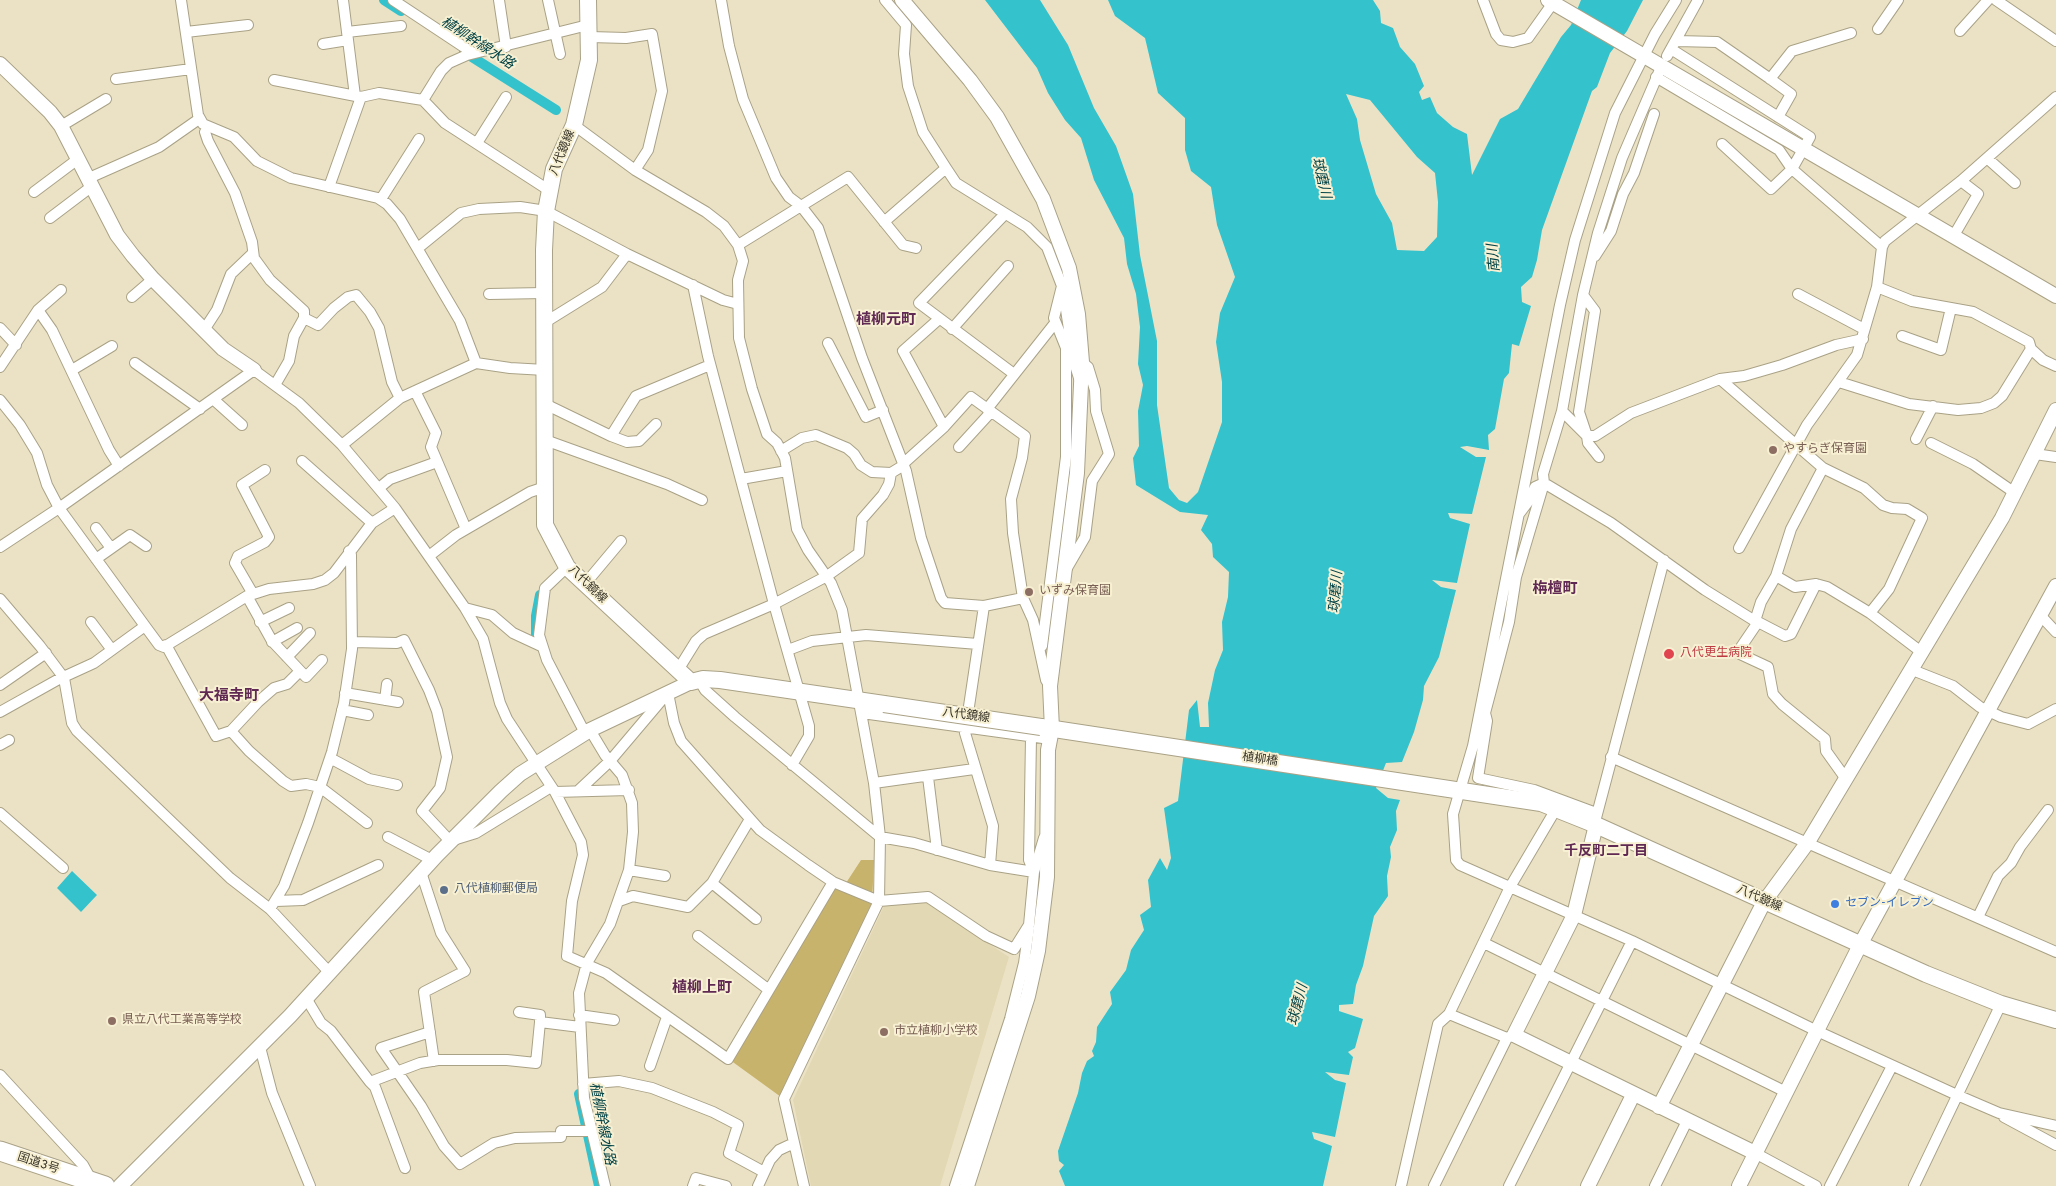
<!DOCTYPE html>
<meta charset="utf-8">
<style>
body{margin:0}
canvas{display:block;background:#ebe2c6}
</style>
<canvas width="2056" height="1186"></canvas>
<script>
const context = document.querySelector('canvas').getContext('2d');
context.lineJoin = 'round';
function fillPath(path, color) {
  context.fillStyle = color;
  context.fill(path, 'evenodd');
}
function shape(rows) {
  const path = new Path2D();
  for (const r of rows) {
    path.moveTo(r[0], r[1]);
    for (let i = 2; i < r.length; i += 2) path.lineTo(r[i], r[i + 1]);
  }
  return path;
}
function trace(path, color, width, dash) {
  context.strokeStyle = color;
  context.lineWidth = width;
  context.lineCap = dash ? 'butt' : 'round';
  context.setLineDash(dash || []);
  context.stroke(path);
}
function drawText(font, color, halo, rows, align = 'center') {
  context.font = font + ' Overpass,"Noto Sans JP",sans-serif';
  context.lineWidth = 4;
  context.setLineDash([]);
  context.textBaseline = 'middle';
  context.strokeStyle = halo;
  context.fillStyle = color;
  for (const [text, x, y, turn = 0] of rows) {
    context.save();
    context.translate(x, y);
    context.rotate((+turn || 0) * Math.PI / 180);
    context.textAlign = isNaN(turn) ? turn : align;
    if (halo) context.strokeText(text, 0, 0);
    context.fillText(text, 0, 0);
    context.restore();
  }
}
fillPath(shape([
 [926,902,1009,957,940,1186,811,1186,793,1100,885,904]
]), '#e3d8b4');
fillPath(shape([
 [861,860,874,860,872,903,841,976,781,1097,730,1060,834,885,846,883]
]), '#c8b36c');
fillPath(shape([
 [985,0,1040,0,1068,45,1094,108,1116,146,1133,194,1140,255,1157,341,1157,405,1169,488,1179,500,1187,503,1198,492,1222,422,1222,382,1216,342,1220,313,1235,277,1217,225,1211,187,1191,171,1185,150,1185,118,1158,93,1145,38,1115,16,1108,0,1373,0,1380,11,1381,23,1393,28,1400,47,1415,64,1424,86,1419,92,1422,100,1430,97,1437,113,1453,127,1467,134,1472,175,1500,119,1518,109,1561,37,1571,25,1581,0,1643,0,1627,31,1610,53,1597,87,1592,91,1542,230,1537,260,1532,277,1521,287,1522,302,1531,306,1519,346,1512,344,1509,373,1504,379,1495,429,1488,435,1489,450,1467,446,1460,447,1476,457,1486,457,1472,514,1448,513,1450,518,1470,524,1457,583,1432,580,1441,587,1456,590,1439,657,1424,686,1423,700,1414,732,1402,762,1386,763,1376,788,1388,798,1400,800,1396,811,1397,830,1390,847,1391,857,1387,876,1388,896,1374,916,1363,966,1356,985,1353,1004,1339,1005,1339,1011,1363,1019,1355,1048,1348,1052,1353,1057,1349,1075,1325,1072,1335,1080,1346,1083,1335,1137,1312,1132,1314,1139,1332,1146,1323,1186,1065,1186,1059,1171,1064,1165,1059,1161,1058,1151,1078,1093,1082,1073,1087,1061,1094,1056,1092,1051,1096,1042,1097,1027,1112,1004,1110,992,1126,970,1131,950,1144,930,1140,915,1151,907,1148,880,1160,858,1167,870,1171,858,1164,808,1178,801,1189,710,1197,700,1200,727,1209,727,1208,703,1215,670,1223,650,1222,622,1228,597,1229,572,1213,557,1212,544,1201,530,1208,515,1180,512,1136,485,1133,458,1139,446,1138,411,1143,385,1138,364,1140,327,1136,294,1127,264,1124,238,1094,180,1081,138,1065,120,1048,93,1037,68],
 [1346,94,1370,100,1417,157,1435,173,1438,202,1437,237,1424,251,1397,250,1392,223,1376,194,1360,140,1357,119],
 [72,871,97,895,81,912,57,888]
]), '#34c3cd');
trace(shape([
 [384,0,401,11],
 [464,52,556,110],
 [536,638,536,616,540,595],
 [579,1094,599,1186]
]), '#34c3cd', 10);
const street = shape([
 [181,0,198,115,203,124,234,137,257,161,291,178,378,198,387,204,400,219,460,321,476,363],
 [343,0,355,96],
 [393,0,473,53],
 [499,0,506,47],
 [548,0,560,54],
 [721,0,729,46,743,99,776,178,789,197,801,206,818,228,862,358,906,471,921,538,941,598,945,603,984,606,1023,598,1033,620,1046,680,1049,685],
 [885,0,906,25,904,54,908,86,923,132,946,168,956,183,1027,227,1047,247,1062,286,1054,318,1066,348,1066,457,1042,646],
 [1483,0,1496,34,1501,40,1513,42,1528,38,1555,0],
 [1676,0,1655,34,1615,113,1575,240,1560,305,1473,746,1453,814,1456,860,1460,865,1632,941,1817,1031,1957,1095,1999,1113,2056,1126],
 [1996,0,2056,41],
 [1878,29,1898,0],
 [1960,31,1988,0],
 [186,32,248,25],
 [347,32,401,26],
 [590,37,626,38,652,34,662,91,648,150,635,170],
 [1677,41,1717,42,1769,78,1791,94,1778,117],
 [323,44,348,40],
 [1671,49,1810,137,1792,169,1771,189,1722,144],
 [1667,56,1698,0],
 [1659,72,1622,158,1598,233,1583,295,1562,411,1543,474,1544,483,1611,523,1705,590,1755,621],
 [1656,77,1779,150,1792,169,1882,247],
 [116,79,191,69],
 [1770,79,1792,51,1851,33],
 [274,80,361,97],
 [423,100,445,123,550,191],
 [574,125,635,170,706,212,724,226,738,245,743,261,738,280,739,338,752,389,767,434,777,443,785,458,797,529,808,550,831,583,842,610,874,783,880,837,879,901,784,1099,804,1186],
 [61,126,106,99],
 [208,127,205,132,208,141,235,193,252,242,254,258,270,280,304,311,304,318,318,325,334,308,348,297,356,295,370,312,379,328,392,382,400,398],
 [477,143,506,97],
 [1988,159,2015,183],
 [89,178,159,147,199,119],
 [329,187,361,97,379,93,423,100,441,71,449,63,467,55,588,25],
 [34,192,78,159],
 [381,199,419,139],
 [1005,214,919,303,1014,374],
 [50,218,87,190,93,188],
 [884,222,946,168],
 [1953,237,1978,194,1961,181],
 [738,245,848,177,903,245,916,248],
 [418,248,461,213,479,209,520,207,546,211,627,254,723,300,738,304],
 [1595,256,1611,231,1623,194,1634,173,1654,114],
 [693,285,708,356,774,604,809,726,809,736,792,765],
 [1877,287,1912,301,1973,312,2029,342,2031,349],
 [1063,290,1074,362,1079,378],
 [489,294,544,293],
 [1798,294,1864,329],
 [1583,295,1595,311,1579,412,1587,436,1595,436,1631,413,1720,379],
 [132,297,153,279],
 [38,310,52,330,109,450,119,466],
 [939,319,903,351,944,427],
 [544,323,602,287,627,254],
 [0,328,16,345],
 [952,329,1008,266],
 [204,330,217,310,231,274,253,253],
 [1902,336,1941,350,1951,308],
 [1863,339,1836,345,1782,365,1744,376,1720,379,1823,468,1864,488,1883,505,1892,508,1907,509,1922,518,1889,589,1870,613],
 [828,343,866,417,883,410],
 [135,363,200,409],
 [0,367,38,310,61,290],
 [72,370,112,346],
 [1839,382,1909,404,1958,410,1981,408,1994,403,2002,396,2031,349,2043,360,2056,366],
 [275,385,289,361,294,336,304,318],
 [415,391,436,433,431,447,466,529],
 [213,399,242,425],
 [0,400,20,425,37,453,47,485,59,508,254,370,299,403,342,445,395,508,465,608,483,639,500,703,507,719,555,792,629,790],
 [545,404,611,436,636,396,710,365],
 [987,409,1055,323],
 [1562,411,1587,436,1588,443,1599,457],
 [611,436,627,442,639,441,656,424],
 [1916,439,1933,406],
 [545,440,667,484,702,500],
 [1931,443,1973,464,2015,493],
 [342,445,400,398,476,363,510,368,545,370],
 [959,447,991,412],
 [781,451,802,438,816,435,847,448,854,454,861,465,872,472,891,473,904,465],
 [2035,454,2056,457],
 [302,461,372,523],
 [904,463,944,427,971,397,1025,436,1022,458,1011,499,1013,533,1023,598],
 [1823,468,1791,529,1776,576,1761,602,1755,621,1758,622,1739,650,1740,654,1768,667,1773,694,1782,704,1825,739,1826,751,1846,779],
 [741,479,787,471],
 [1544,483,1516,577,1509,622,1485,713,1487,721,1478,778,1534,790,1596,813],
 [379,488,390,479,437,462],
 [1519,514,1528,502,1535,487,1544,483],
 [96,528,111,548],
 [0,547,59,508,145,626],
 [1739,548,1807,425,1857,355,1877,287,1882,247,1885,241,1961,181,2056,97],
 [429,556,456,535,530,492,545,487],
 [96,559,130,535,146,546],
 [567,567,545,588,539,635,547,660,585,733],
 [1067,568,1085,537,1092,481,1109,454,1096,411,1095,390,1088,367,1082,362],
 [1776,576,1795,587,1816,584,1827,587,1870,613,1920,651],
 [585,584,621,541],
 [253,594,235,563,238,556,265,542,269,537,242,485,265,470],
 [247,596,272,641,306,677,322,660],
 [0,599,40,646,64,678,72,723,77,731,230,878,270,909,329,972],
 [984,606,965,733,993,826,990,865],
 [465,608,492,615,513,633,541,646],
 [2040,615,2056,632],
 [91,622,112,650],
 [260,622,289,608],
 [1758,622,1785,636,1791,634,1816,584],
 [272,642,297,628],
 [352,642,397,643,404,640,429,690,437,711,447,757,440,788,422,811,450,841,476,833,551,787],
 [166,645,216,736,231,731,258,702,274,688,287,684,300,671],
 [788,650,812,641,866,635,978,644],
 [287,657,310,633],
 [1910,669,1953,686,1980,707,2001,717,2028,724,2056,709],
 [678,670,696,641,704,634,774,604,827,576,859,553,862,519,883,495,889,484,891,473],
 [703,679,702,685,705,690,735,717,880,837,914,843,990,865,1034,872,1044,838],
 [0,685,46,653],
 [345,693,398,702],
 [668,693,674,723,681,741,760,830,808,865,833,882,879,901,928,897,986,936,1014,949,1029,925,1034,872,1029,860,1031,737],
 [385,700,387,684],
 [342,710,368,715],
 [0,712,59,679,94,663,145,626,159,645,164,647,247,596,269,589,313,584,325,580,334,573,372,523,395,508],
 [862,713,1050,739],
 [590,730,605,755,622,775,632,803,633,832,629,870,610,924,587,963,579,993,584,1098,605,1186],
 [231,731,249,751,283,781,291,786,306,784,320,787,367,823],
 [0,745,9,740],
 [1611,757,2056,952],
 [330,758,369,779,397,785],
 [928,777,937,850],
 [874,783,974,769],
 [578,791,610,761,665,696],
 [555,792,581,842,583,855,572,901,567,956,606,973,728,1059,833,882],
 [0,813,63,868],
 [1596,818,1664,560],
 [388,837,432,860],
 [629,870,665,876],
 [421,872,441,933,465,971,424,992,434,1061],
 [712,883,756,919],
 [276,901,303,900,378,865],
 [619,901,633,896,688,907,712,883,750,819],
 [270,909,284,886,308,823,332,752,344,703,352,649,351,555,349,551],
 [1978,917,1998,876,2011,863,2020,847,2048,810],
 [698,936,769,990],
 [1484,943,1786,1092],
 [306,998,321,1023,331,1031,370,1082,420,1063,438,1060,507,1060,536,1063,540,1022,580,1027],
 [519,1012,540,1015,540,1022],
 [1449,1014,1507,1038],
 [579,1015,614,1020],
 [430,1032,381,1048,421,1106,444,1146,460,1164,494,1143,515,1138,561,1137,561,1131,591,1131],
 [260,1047,272,1093,310,1186],
 [650,1066,667,1017],
 [0,1075,83,1165,88,1174,89,1181],
 [370,1082,375,1087,405,1168],
 [583,1084,619,1081,652,1088,713,1112,738,1125,729,1153,764,1172],
 [2004,1117,2056,1145],
 [1755,1153,1816,1186],
 [693,1186,696,1178,726,1186],
 [758,1186,770,1160,779,1150,794,1143],
 [955,1186,1010,1019,1024,963,1029,928],
 [1401,1186,1438,1024,1449,1014,1510,887,1556,809],
 [1434,1186,1507,1038,1514,1035],
 [1509,1186,1632,941],
 [1655,1186,1687,1121],
 [1830,1186,1892,1066],
 [1914,1186,2001,1004]
]);
const secondary = shape([
 [902,0,970,80,997,117,1043,199,1069,268,1078,314,1082,362,1077,473,1050,686,1052,729,1048,750,1047,877,1038,951,1028,996,967,1186],
 [1548,0,2056,296],
 [0,64,50,112,61,126,117,235,133,256,153,279,223,349,254,370],
 [1596,825,1574,915,1514,1035,1755,1153],
 [1659,1107,1764,902,1808,842,2002,518,2056,410],
 [120,1186,290,1016,437,855,501,791,520,774,590,730,691,682],
 [1588,1186,1633,1095],
 [1739,1186,1860,945,2056,586]
]);
const primary = shape([
 [588,0,589,60,574,125,554,169,546,211,544,250,545,525,567,567,691,682,703,679,720,680,884,704],
 [1041,727,1541,803,1596,825,1926,974,2001,1004,2056,1020]
]);
const highway = shape([
 [0,1151,105,1186]
]);
trace(street, '#aaa286', 12);
trace(secondary, '#aaa286', 16);
trace(primary, '#aaa286', 18);
trace(highway, '#aaa286', 21);
trace(street, '#fff', 10);
trace(secondary, '#fff', 14);
trace(primary, '#fff', 16);
trace(highway, '#fff', 19);
const primaryBridge = shape([
 [884,704,1041,727]
]);
trace(primaryBridge, '#aaa286', 18, []);
trace(primaryBridge, '#fff', 16);
for (const [x, y, r, color] of [
 [1773,450,5,"#8d6e63"],
 [1029,592,5,"#8d6e63"],
 [1669,654,6,"#e0444e"],
 [444,890,5,"#5c6f8a"],
 [1835,904,5,"#3f7fe0"],
 [112,1021,5,"#8d6e63"],
 [884,1032,5,"#8d6e63"]
]) {
  const dot = new Path2D();
  dot.arc(x, y, r, 0, 2 * Math.PI);
  context.fillStyle = color;
  context.fill(dot);
  trace(dot, '#f8f0d2', 2);
}
drawText('12px', '#353227', '#f8f0d2', [
 ["八代鏡線",563,153,-68],
 ["八代鏡線",587,585,44],
 ["八代鏡線",966,716,8],
 ["植柳橋",1260,760,8],
 ["八代鏡線",1759,899,24],
 ["国道3号",38,1164,18]
]);
drawText('12px', '#785e54', '#f8f0d2', [
 ["やすらぎ保育園",1783,450],
 ["いずみ保育園",1039,592],
 ["県立八代工業高等学校",122,1021],
 ["市立植柳小学校",894,1032]
], 'left');
drawText('12px', '#be3a42', '#f8f0d2', [
 ["八代更生病院",1680,654]
], 'left');
drawText('12px', '#4e5e75', '#f8f0d2', [
 ["八代植柳郵便局",454,890]
], 'left');
drawText('12px', '#366cbe', '#f8f0d2', [
 ["セブン-イレブン",1845,904]
], 'left');
drawText('italic 14px', '#024347', '#f8f0d2', [
 ["植柳幹線水路",477,44,33],
 ["球磨川",1320,178,77],
 ["南川",1495,258,-95],
 ["球磨川",1337,592,-85],
 ["球磨川",1299,1005,-76],
 ["植柳幹線水路",601,1124,79]
]);
drawText('bold 14px', '#602954', '#f8f0d2', [
 ["千反町二丁目",1606,852]
]);
drawText('bold 15px', '#602954', '#f8f0d2', [
 ["植柳元町",886,321],
 ["栴檀町",1555,590],
 ["大福寺町",229,697],
 ["植柳上町",702,989]
]);
</script>
